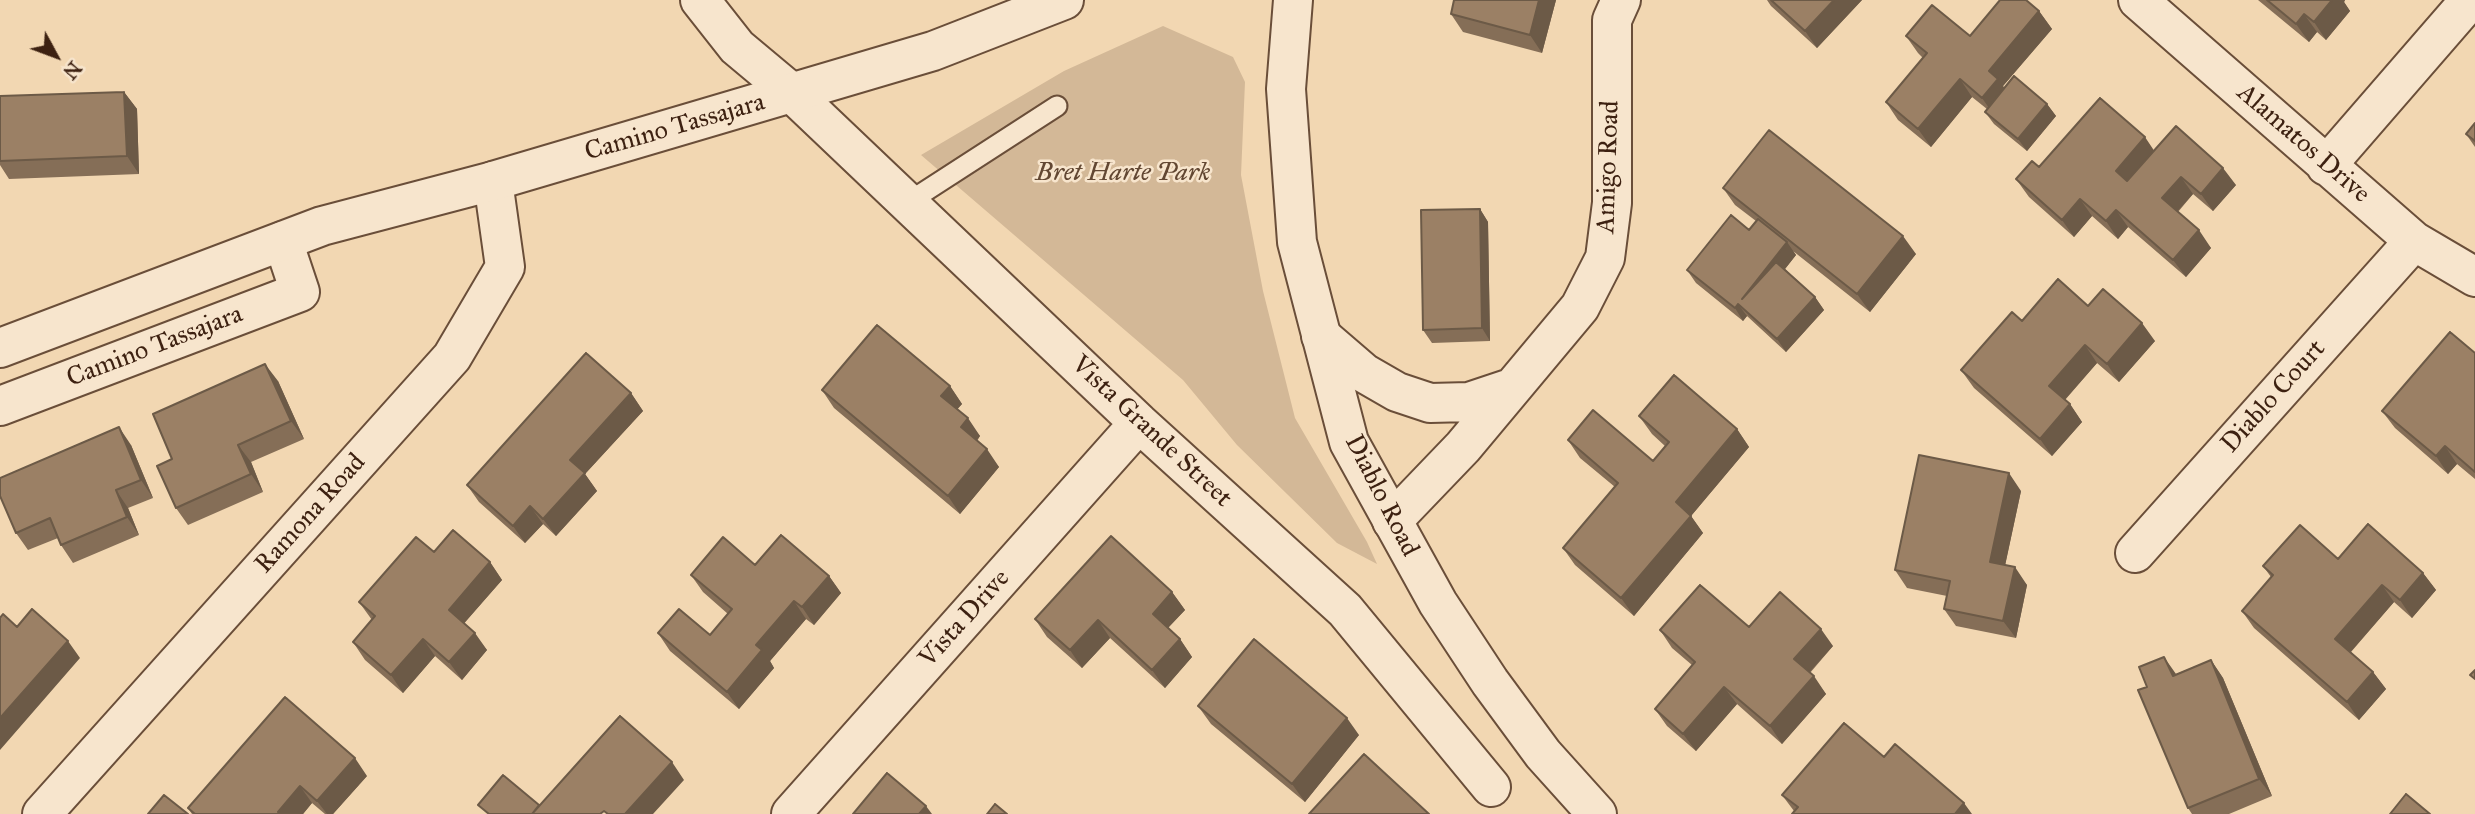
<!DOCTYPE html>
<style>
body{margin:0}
#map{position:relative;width:2475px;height:814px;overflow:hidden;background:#f2d7b2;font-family:"IM FELL Great Primer",serif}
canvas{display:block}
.north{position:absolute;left:21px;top:21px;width:70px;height:70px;-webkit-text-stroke:5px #f7e5cd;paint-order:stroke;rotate:131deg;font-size:19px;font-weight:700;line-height:28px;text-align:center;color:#3d2111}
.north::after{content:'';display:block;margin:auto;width:24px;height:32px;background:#3d2111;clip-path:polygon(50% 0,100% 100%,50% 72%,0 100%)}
</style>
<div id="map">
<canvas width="2475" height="814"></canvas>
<div class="north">N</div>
</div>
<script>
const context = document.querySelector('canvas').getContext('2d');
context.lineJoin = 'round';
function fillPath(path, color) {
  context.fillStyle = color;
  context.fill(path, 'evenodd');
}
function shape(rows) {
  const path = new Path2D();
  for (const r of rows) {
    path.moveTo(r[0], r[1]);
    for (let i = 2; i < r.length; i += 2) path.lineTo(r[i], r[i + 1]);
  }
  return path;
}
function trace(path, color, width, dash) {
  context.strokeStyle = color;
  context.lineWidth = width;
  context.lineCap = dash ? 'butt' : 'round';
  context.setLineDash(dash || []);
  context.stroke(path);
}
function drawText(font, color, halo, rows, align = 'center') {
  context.font = font + ' "IM FELL Great Primer",serif';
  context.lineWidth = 5;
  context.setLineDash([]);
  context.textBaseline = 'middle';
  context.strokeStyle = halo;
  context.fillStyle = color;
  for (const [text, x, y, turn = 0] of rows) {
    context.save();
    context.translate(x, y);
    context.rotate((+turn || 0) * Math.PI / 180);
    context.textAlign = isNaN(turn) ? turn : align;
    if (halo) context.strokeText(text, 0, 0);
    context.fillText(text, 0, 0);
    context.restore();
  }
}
fillPath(shape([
 [1163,26,1233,57,1245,82,1241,175,1263,291,1295,418,1367,542,1377,564,1337,543,1237,445,1183,380,921,155,1064,71]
]), '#d3b897');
const service = shape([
 [907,203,1057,106]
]);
const minor = shape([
 [700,0,737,47,792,93,1139,423,1345,610,1491,787],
 [2138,0,2414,241,2475,277],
 [2326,166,2470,0],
 [1321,336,1364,373,1397,392,1430,403,1469,402,1511,388],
 [0,406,300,292,283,241],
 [1392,521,1463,447,1580,307,1605,258,1612,203,1612,20,1621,0],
 [2135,553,2414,241],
 [42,814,452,357,505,267,493,181],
 [791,814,1139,423]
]);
const tertiary = shape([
 [1293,0,1286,89,1297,242,1349,442,1438,603,1490,682,1543,754,1597,814],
 [0,348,322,226,493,181,933,51,1064,0]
]);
trace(service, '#6a4e39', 23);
trace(minor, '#6a4e39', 42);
trace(tertiary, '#6a4e39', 42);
trace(service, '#f7e5cd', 19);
trace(minor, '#f7e5cd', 38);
trace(tertiary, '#f7e5cd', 38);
fillPath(shape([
 [1454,0,1556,0,1542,53,1463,32,1451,14],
 [1767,0,1862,0,1817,48,1771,6],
 [2258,0,2345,0,2344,2,2350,11,2326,40,2317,32,2309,42],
 [2039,11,2052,29,2003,86,2004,88,2047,104,2056,116,2027,151,1994,124,1985,112,1987,109,1972,97,1931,147,1898,120,1886,102,1923,58,1918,53,1906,36,1970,36],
 [124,92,137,109,139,174,9,179,0,165,0,96],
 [2475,123,2475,147,2466,134],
 [2154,150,2236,185,2213,211,2193,194,2178,212,2211,248,2186,277,2128,227,2118,239,2092,216,2074,237,2029,197,2016,179,2039,167],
 [1723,188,1916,254,1870,312,1793,251,1796,255,1785,269,1815,297,1824,310,1786,352,1747,316,1743,321,1696,283,1687,270,1749,230,1756,221,1735,205],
 [1480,209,1488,222,1490,341,1432,343,1423,330],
 [2088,306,2155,341,2119,382,2097,363,2065,400,2070,404,2082,422,2052,456,1974,388,1961,370,2022,321],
 [2475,353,2475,479,2457,464,2448,474,2395,428,2382,411],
 [278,381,304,439,251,462,263,492,188,525,176,508,172,459],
 [950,386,962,404,957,409,980,436,977,441,999,467,960,514,834,408,822,390],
 [631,393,643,411,585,474,597,491,556,536,543,524,525,543,479,502,467,485],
 [1639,416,1737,429,1749,447,1691,516,1703,533,1634,616,1575,565,1563,548,1615,487,1580,458,1568,440,1653,461,1665,446,1652,434],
 [131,445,153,498,128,508,139,535,73,563,61,545,58,538,28,550,16,533],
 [2021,491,2005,565,2027,585,2016,638,1956,626,1944,609,1947,596,1907,588,1895,570],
 [434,552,490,562,502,580,464,623,487,650,462,680,435,656,403,693,365,660,353,642,372,620,359,602],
 [2338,559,2423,573,2436,590,2412,618,2394,602,2351,652,2373,672,2386,689,2359,720,2254,628,2242,611,2271,577,2263,566],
 [755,565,829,576,841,593,814,625,806,619,770,661,774,668,739,709,670,651,658,633,710,635,728,614,703,592,691,575],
 [1172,592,1185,610,1168,628,1180,639,1192,657,1165,688,1110,638,1082,668,1047,637,1035,619],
 [1749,627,1833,646,1810,673,1826,694,1782,744,1737,704,1696,751,1667,726,1655,709,1692,665,1672,648,1660,630],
 [2211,660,2223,678,2272,796,2229,814,2192,814,2188,808,2176,674],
 [1198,706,1359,735,1305,802,1211,724],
 [1884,757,1794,811,1782,795],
 [367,776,333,814,325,814,312,803,303,814,192,814,188,808]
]), '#856e57');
fillPath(shape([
 [1539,0,1556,0,1542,53,1530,35],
 [1834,0,1862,0,1817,48,1805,31],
 [2332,0,2345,0,2344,2,2350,11,2326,40,2314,22],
 [2039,11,2052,29,2003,86,2010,96,1994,115,1982,98,1989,71],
 [2304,14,2317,32,2309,42,2296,24],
 [1960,79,1972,97,1931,147,1918,129],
 [124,92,137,109,139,174,127,156],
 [2047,104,2056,116,2027,151,2018,139],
 [2145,137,2157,155,2128,189,2116,171],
 [2223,168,2236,185,2213,211,2201,194],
 [2181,177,2193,194,2174,215,2162,198],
 [2080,199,2092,216,2074,237,2062,220],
 [1480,209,1488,222,1490,341,1482,328],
 [2116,210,2128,227,2118,239,2106,221],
 [2199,230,2211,248,2186,277,2173,260],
 [1903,236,1916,254,1870,312,1857,294],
 [1787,242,1796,255,1751,312,1742,299],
 [1815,297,1824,310,1786,352,1777,339],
 [1738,304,1747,316,1743,321,1735,308],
 [2142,323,2155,341,2119,382,2107,364],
 [2085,345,2097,363,2061,404,2049,386],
 [265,364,278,381,304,439,291,421],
 [950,386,962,404,954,413,941,396],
 [631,393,643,411,585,474,597,491,556,536,543,519,570,460],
 [2070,404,2082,422,2052,456,2040,439],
 [968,418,980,436,973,445,961,427],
 [119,427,131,445,153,498,141,480],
 [1737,429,1749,447,1691,516,1703,533,1634,616,1621,598,1676,502],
 [238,445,251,462,263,492,251,474],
 [2445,446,2457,464,2448,474,2436,456],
 [987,449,999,467,960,514,948,496],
 [2009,473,2021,491,2002,580,1990,562],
 [116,490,128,508,139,535,127,517],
 [530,506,543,524,525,543,513,526],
 [490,562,502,580,461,627,449,610],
 [2015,567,2027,585,2016,638,2003,621],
 [2423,573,2436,590,2412,618,2400,600],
 [829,576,841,593,814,625,802,607],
 [2382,585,2394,602,2347,656,2335,639],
 [1172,592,1185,610,1165,631,1153,614],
 [794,601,806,619,770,661,774,668,739,709,727,692,756,645],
 [1098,620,1110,638,1082,668,1070,650],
 [1821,629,1833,646,1806,676,1794,659],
 [475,633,487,650,462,680,449,662],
 [423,639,435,656,403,693,391,675],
 [1180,639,1192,657,1165,688,1152,670],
 [68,641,80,658,0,750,0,718],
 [2164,657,2176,674,2173,676],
 [2211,660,2223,678,2272,796,2259,779],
 [2373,672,2386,689,2359,720,2347,702],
 [1814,676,1826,694,1782,744,1770,726],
 [1724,687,1737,704,1696,751,1683,734],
 [1347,718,1359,735,1305,802,1292,784],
 [355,758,367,776,333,814,327,814,317,801],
 [672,762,684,780,653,814,625,814],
 [300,786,312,803,303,814,280,814,278,812],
 [1964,803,1972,814,1955,814],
 [926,806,932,814,919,814]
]), '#6c5a47');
const building = shape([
 [1454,0,1539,0,1530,35,1451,14,1454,0],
 [1771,0,1834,0,1805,31,1771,0],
 [2000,0,2026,0,2039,11,1989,71,1998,79,1982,98,1960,79,1918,129,1886,102,1927,53,1906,36,1932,5,1970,36,2000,0],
 [2267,0,2332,0,2314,22,2304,14,2296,24,2267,0],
 [2014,76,2047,104,2018,139,1985,112,2014,76],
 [124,92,127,156,0,161,0,96,124,92],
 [2100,98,2145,137,2116,171,2127,181,2176,126,2223,168,2201,194,2181,177,2162,198,2199,230,2173,260,2116,210,2106,221,2080,199,2062,220,2016,179,2032,161,2039,167,2100,98],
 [2475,123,2475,141,2466,134,2475,123],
 [1769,130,1903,236,1857,294,1723,188,1769,130],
 [1480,209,1482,328,1423,330,1421,210,1480,209],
 [1731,215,1749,230,1758,219,1787,242,1742,299,1776,262,1815,297,1777,339,1738,304,1735,308,1687,270,1731,215],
 [2058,279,2088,306,2103,289,2142,323,2107,364,2085,345,2049,386,2070,404,2040,439,1961,370,2012,312,2022,321,2058,279],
 [877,325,950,386,941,396,968,418,961,427,987,449,948,496,822,390,877,325],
 [2450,332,2475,353,2475,472,2445,446,2436,456,2382,411,2450,332],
 [586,353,631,393,570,460,585,473,543,519,530,506,513,526,467,485,586,353],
 [265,364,291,421,238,445,251,474,176,508,157,466,172,459,153,414,265,364],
 [1674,375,1737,429,1676,502,1691,516,1621,598,1563,548,1618,483,1568,440,1593,410,1653,461,1669,442,1639,416,1674,375],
 [119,427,141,480,116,490,127,517,61,545,50,518,16,533,0,496,0,478,119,427],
 [1919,455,2009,473,1990,562,2015,567,2003,621,1944,609,1950,581,1895,570,1919,455],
 [2368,524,2423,573,2400,600,2382,585,2335,639,2373,672,2347,702,2242,611,2273,575,2263,566,2300,525,2338,559,2368,524],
 [453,530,490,562,449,610,475,633,449,662,423,639,391,675,353,642,375,616,359,602,416,537,434,552,453,530],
 [781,535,829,576,802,607,794,601,756,645,762,650,727,692,658,633,679,609,710,635,732,609,691,575,723,537,755,565,781,535],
 [1111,536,1172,592,1153,614,1180,639,1152,670,1098,620,1070,650,1035,619,1111,536],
 [1700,585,1749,627,1780,592,1821,629,1794,659,1814,676,1770,726,1724,687,1683,734,1655,709,1695,662,1660,630,1700,585],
 [32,609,68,641,0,718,0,618,3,614,17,627,32,609],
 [1254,639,1347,718,1292,784,1198,706,1254,639],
 [2164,657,2173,676,2211,660,2259,779,2188,808,2138,690,2147,687,2139,667,2164,657],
 [2475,670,2475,679,2470,675,2475,670],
 [285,697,355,758,317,801,300,786,278,812,281,814,195,814,188,808,285,697],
 [620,716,672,762,625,814,608,814,604,811,600,814,532,814,620,716],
 [1844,723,1884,757,1895,744,1964,803,1955,814,1792,814,1798,807,1782,795,1844,723],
 [1364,754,1429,814,1309,814,1364,754],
 [887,773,926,806,919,814,853,814,887,773],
 [503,775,539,805,532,814,489,814,478,805,503,775],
 [2406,794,2430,814,2390,814,2406,794],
 [164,795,188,814,148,814,164,795],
 [995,804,1007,814,987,814,995,804]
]);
fillPath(building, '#9b8065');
trace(building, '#6c5a47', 2);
drawText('26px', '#3d2111', '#f7e5cd', [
 ["Camino Tassajara",675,128,-16],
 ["Alamatos Drive",2303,144,41],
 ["Amigo Road",1609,167,-88],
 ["Camino Tassajara",155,347,-21],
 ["Diablo Court",2274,397,-48],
 ["Vista Grande Street",1151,432,43],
 ["Diablo Road",1381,496,63],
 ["Ramona Road",311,514,-48],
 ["Vista Drive",965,619,-48]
]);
drawText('italic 26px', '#624732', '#f7e5cd', [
 ["Bret Harte Park",1123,174]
]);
</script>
